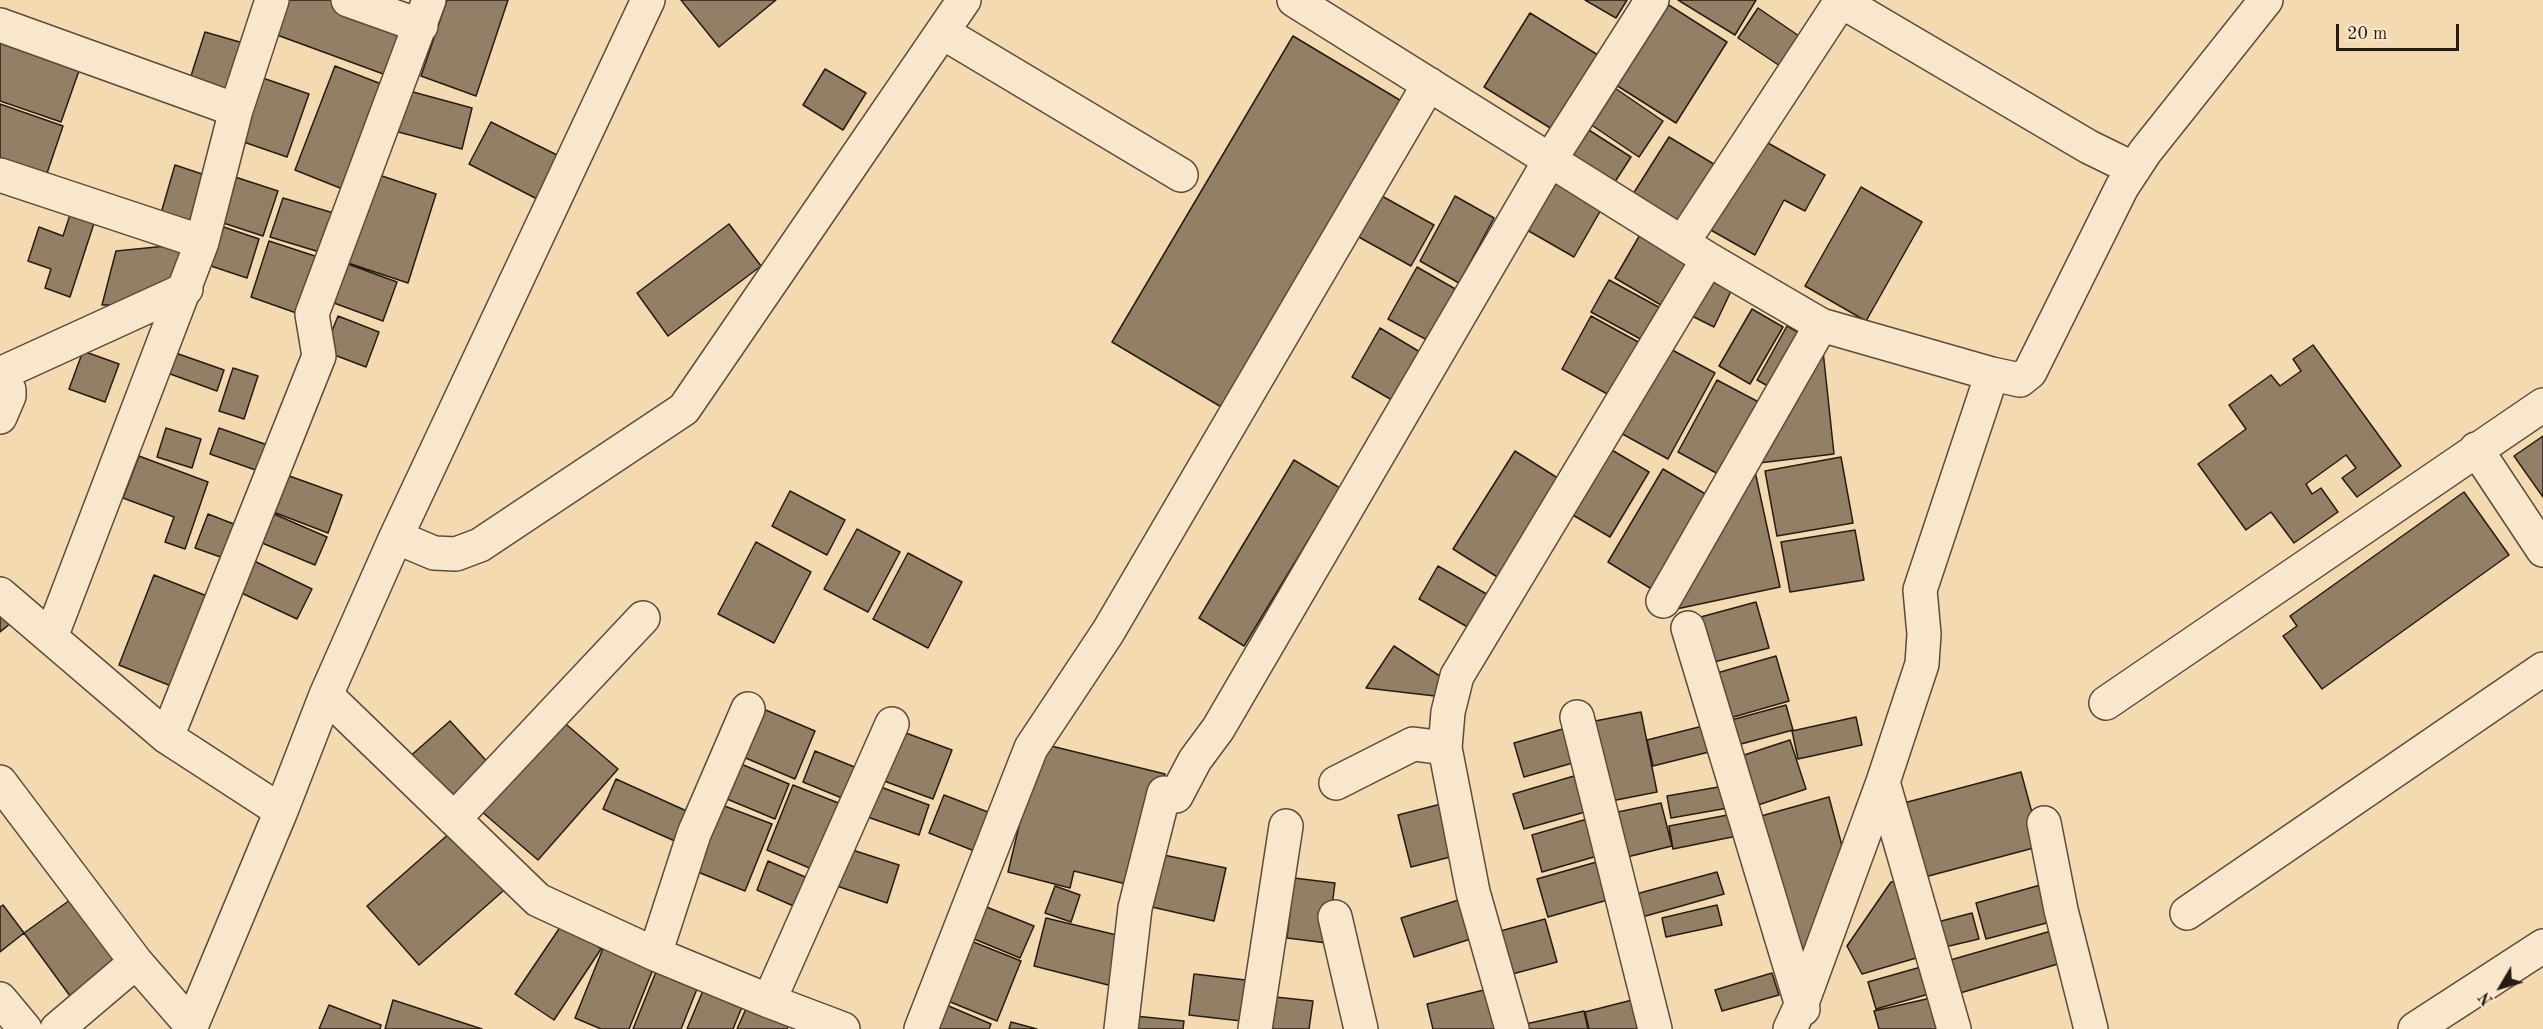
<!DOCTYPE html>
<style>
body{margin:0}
#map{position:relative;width:2543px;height:1029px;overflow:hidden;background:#f4dab1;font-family:"Old Standard TT",serif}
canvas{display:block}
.north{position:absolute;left:2471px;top:957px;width:60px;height:60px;-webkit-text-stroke:4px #f8e7cc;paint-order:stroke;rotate:232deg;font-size:16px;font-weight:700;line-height:24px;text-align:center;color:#281c12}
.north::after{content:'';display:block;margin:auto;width:21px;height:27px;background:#281c12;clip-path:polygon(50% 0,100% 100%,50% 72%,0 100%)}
.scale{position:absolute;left:2336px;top:24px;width:123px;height:27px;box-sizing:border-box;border:3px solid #281c12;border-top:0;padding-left:8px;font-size:18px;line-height:21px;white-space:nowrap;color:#281c12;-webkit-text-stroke:4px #f8e7cc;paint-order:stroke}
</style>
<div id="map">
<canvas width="2543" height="1029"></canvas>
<div class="north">N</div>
<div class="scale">20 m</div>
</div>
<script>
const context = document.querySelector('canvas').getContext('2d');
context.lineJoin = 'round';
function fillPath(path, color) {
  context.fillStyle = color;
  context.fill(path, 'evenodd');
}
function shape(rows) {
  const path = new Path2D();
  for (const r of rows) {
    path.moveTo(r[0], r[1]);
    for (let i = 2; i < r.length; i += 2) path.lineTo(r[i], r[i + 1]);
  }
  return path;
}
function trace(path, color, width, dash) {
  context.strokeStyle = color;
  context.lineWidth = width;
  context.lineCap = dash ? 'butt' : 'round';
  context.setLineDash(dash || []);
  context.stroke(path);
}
const building = shape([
 [289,0,340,0,415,28,397,79,277,35,289,0],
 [447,0,508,0,476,96,421,76,447,0],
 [681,0,776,0,719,47,681,0],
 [1585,0,1627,0,1616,18,1585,0],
 [1661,0,1727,42,1676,123,1605,78,1661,0],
 [1678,0,1756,0,1735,35,1678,0],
 [1758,8,1805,40,1786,70,1738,38,1758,8],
 [1530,13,1598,55,1552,129,1484,87,1530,13],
 [205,32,250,45,235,94,190,79,205,32],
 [0,36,81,65,61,122,0,101,0,36],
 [1293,36,1403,102,1223,408,1112,342,1293,36],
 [335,66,389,87,350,192,295,170,335,66],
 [825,69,866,93,843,130,803,105,825,69],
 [257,76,309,94,287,157,235,139,257,76],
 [1609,84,1663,121,1639,157,1584,120,1609,84],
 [402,89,472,108,462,149,391,130,402,89],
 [0,104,63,126,42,188,0,173,0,104],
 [491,122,565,159,543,202,469,164,491,122],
 [1581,125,1631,157,1611,188,1562,157,1581,125],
 [1669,137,1717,166,1682,224,1633,194,1669,137],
 [1759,138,1825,175,1805,211,1784,200,1755,255,1709,229,1759,138],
 [175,165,205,175,189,229,159,220,175,165],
 [370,172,436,194,408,283,342,261,370,172],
 [226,174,278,191,263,236,211,219,226,174],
 [1548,177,1602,208,1574,257,1520,226,1548,177],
 [1861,187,1922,222,1866,321,1805,286,1861,187],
 [1380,195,1434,225,1411,266,1357,236,1380,195],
 [1455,196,1494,218,1459,283,1420,261,1455,196],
 [283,198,337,214,326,254,270,237,283,198],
 [73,206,97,214,70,297,45,288,51,269,28,261,39,227,63,236,73,206],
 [729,224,761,266,668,336,637,293,729,224],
 [218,225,259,239,247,278,205,264,218,225],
 [1641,233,1693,263,1666,308,1615,278,1641,233],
 [269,241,321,258,302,315,251,297,269,241],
 [187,244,181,287,121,305,102,305,116,251,187,244],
 [337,260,397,282,383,321,323,299,337,260],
 [1417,267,1457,290,1429,341,1388,319,1417,267],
 [1707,278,1732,289,1714,327,1690,315,1707,278],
 [1609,280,1664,310,1646,342,1591,312,1609,280],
 [1752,309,1783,327,1750,384,1719,366,1752,309],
 [338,316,379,332,366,367,324,351,338,316],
 [1591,316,1640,343,1611,396,1562,369,1591,316],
 [1787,326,1808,338,1779,392,1757,380,1787,326],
 [1380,328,1420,352,1392,400,1352,377,1380,328],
 [1663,345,1715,373,1668,459,1617,431,1663,345],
 [2313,345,2401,466,2357,497,2342,478,2356,468,2346,455,2306,484,2312,494,2321,488,2338,512,2294,543,2271,512,2246,530,2198,464,2246,429,2229,405,2271,375,2280,386,2301,371,2293,359,2313,345],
 [83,351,119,364,105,402,69,389,83,351],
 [170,351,224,370,217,391,162,371,170,351],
 [1823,351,1834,454,1759,463,1823,351],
 [233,368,258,376,244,419,219,411,233,368],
 [1717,380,1768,407,1729,480,1678,452,1717,380],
 [166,428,201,439,192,468,157,457,166,428],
 [219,428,276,448,267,474,210,454,219,428],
 [2543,436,2543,497,2514,456,2543,436],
 [1600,443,1649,472,1610,537,1561,508,1600,443],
 [1515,451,1564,482,1502,580,1453,549,1515,451],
 [139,456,208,482,185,549,165,542,174,517,123,498,139,456],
 [1841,457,1853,523,1777,536,1765,471,1841,457],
 [1294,460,1340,488,1244,646,1199,618,1294,460],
 [1753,462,1780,587,1667,611,1753,462],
 [1663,469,1714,499,1658,593,1608,562,1663,469],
 [281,473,342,495,328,533,268,510,281,473],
 [790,491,845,520,827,555,772,526,790,491],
 [2464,492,2509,555,2322,689,2283,636,2297,626,2290,616,2464,492],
 [267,511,327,537,315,565,255,540,267,511],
 [208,514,244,528,232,561,195,548,208,514],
 [857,529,900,552,868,612,824,589,857,529],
 [1855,530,1864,580,1790,592,1781,542,1855,530],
 [756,542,811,572,774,643,718,614,756,542],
 [908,553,962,582,928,648,873,619,908,553],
 [248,558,312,589,297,619,233,589,248,558],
 [1438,566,1490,596,1471,629,1419,599,1438,566],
 [154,575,212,598,176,688,119,665,154,575],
 [1756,602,1769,648,1710,663,1697,618,1756,602],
 [0,610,11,623,0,632,0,610],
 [1394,646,1446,680,1435,696,1366,688,1394,646],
 [1776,656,1789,701,1730,718,1717,673,1776,656],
 [1786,705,1793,730,1730,747,1724,722,1786,705],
 [761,708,815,731,795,779,741,756,761,708],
 [1641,712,1657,792,1601,803,1585,723,1641,712],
 [1856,717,1862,745,1798,759,1792,731,1856,717],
 [560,719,618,769,538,860,481,811,560,719],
 [450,721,493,768,451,807,407,759,450,721],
 [1711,724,1717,750,1653,766,1647,740,1711,724],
 [1573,726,1583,760,1524,777,1514,743,1573,726],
 [895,729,952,750,933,799,876,778,895,729],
 [1790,740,1806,789,1755,806,1738,757,1790,740],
 [1039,743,1165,774,1138,887,1074,871,1070,888,1008,872,1039,743],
 [815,751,867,772,854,803,803,782,815,751],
 [741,764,789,784,775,819,727,799,741,764],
 [2021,772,2041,846,1921,878,1900,804,2021,772],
 [1574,776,1585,812,1524,829,1513,794,1574,776],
 [616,779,691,813,677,842,603,809,616,779],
 [870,783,929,805,919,835,859,814,870,783],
 [793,785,846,806,819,872,767,850,793,785],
 [1724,786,1728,808,1671,818,1667,796,1724,786],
 [944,795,993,814,977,852,929,833,944,795],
 [1829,797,1846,861,1816,939,1799,952,1761,816,1829,797],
 [714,802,772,824,745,891,688,868,714,802],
 [1449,802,1462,854,1411,867,1398,815,1449,802],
 [1661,803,1672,846,1623,858,1613,813,1661,803],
 [1733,814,1737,836,1673,849,1669,826,1733,814],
 [1594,817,1604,854,1542,872,1532,835,1594,817],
 [459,825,511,884,419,965,367,906,459,825],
 [840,846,899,865,887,903,828,883,840,846],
 [1154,853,1226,868,1214,921,1143,905,1154,853],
 [768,861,817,882,805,911,757,890,768,861],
 [1600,861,1611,899,1548,917,1537,879,1600,861],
 [1717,872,1724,894,1642,917,1636,894,1717,872],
 [1294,878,1335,883,1327,943,1287,938,1294,878],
 [1904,881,1923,956,1862,974,1847,946,1891,882,1904,881],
 [2044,884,2054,921,1986,939,1976,903,2044,884],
 [1055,886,1080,895,1071,922,1045,913,1055,886],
 [77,895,125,963,73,1000,24,933,77,895],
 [1465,898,1477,937,1414,957,1401,918,1465,898],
 [979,904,1034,926,1020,958,967,936,979,904],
 [3,905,24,933,0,952,0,907,3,905],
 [1717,905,1722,925,1666,937,1662,918,1717,905],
 [1972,913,1979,939,1932,950,1926,925,1972,913],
 [1046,918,1129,938,1116,987,1034,966,1046,918],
 [1545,919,1557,962,1505,976,1493,933,1545,919],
 [563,923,601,949,554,1020,515,994,563,923],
 [2058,929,2068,961,1950,996,1940,963,2058,929],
 [966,939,1021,961,997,1021,943,999,966,939],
 [606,941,656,962,629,1029,601,1029,575,1018,606,941],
 [660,962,701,979,681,1029,633,1029,660,962],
 [1928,965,1936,992,1876,1009,1868,982,1928,965],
 [1772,973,1779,995,1722,1011,1715,990,1772,973],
 [1194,974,1254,981,1250,1022,1189,1015,1194,974],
 [707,981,746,997,733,1029,687,1029,707,981],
 [1492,988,1503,1029,1433,1029,1427,1004,1492,988],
 [1266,996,1313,1001,1309,1029,1262,1029,1266,996],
 [1644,997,1652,1029,1589,1029,1585,1012,1644,997],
 [1935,997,1943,1029,1879,1029,1874,1011,1935,997],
 [393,1000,482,1029,385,1029,393,1000],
 [937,1001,991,1024,989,1029,926,1029,937,1001],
 [749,1002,791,1020,787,1029,737,1029,749,1002],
 [329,1005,381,1025,380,1029,319,1029,329,1005],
 [1584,1011,1588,1029,1521,1029,1521,1025,1584,1011],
 [1135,1016,1184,1021,1183,1029,1134,1029,1135,1016],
 [1011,1022,1037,1029,1009,1029,1011,1022]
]);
fillPath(building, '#927f65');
trace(building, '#281c12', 1.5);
const minor = shape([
 [348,0,421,26],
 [1294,0,1708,259,1821,325,1992,374,1920,590,1924,634,1922,664,1883,782,1802,1003,1790,1029],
 [1841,1,2089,147,2134,169],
 [0,25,236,110],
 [942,32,1181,175],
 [0,175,202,242],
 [1683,242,1841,1,1839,0],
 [0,374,186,289],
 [1992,374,2020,380,2030,372,2122,187,2145,152,2266,0],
 [0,378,9,390,9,396,0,417],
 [2476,449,2543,550],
 [396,537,434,553,456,554,480,545,684,409,964,0],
 [0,594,167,737,281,811],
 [1663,601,1821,325],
 [1688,628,1803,1009],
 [51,637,202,242,236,110,272,0],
 [326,695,538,900,655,954,769,1001,843,1029],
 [2106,703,2543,405],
 [1577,717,1655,1029],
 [167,737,319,356,312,314,429,0],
 [0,782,136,962,191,1025],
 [1883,782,1954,1029],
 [1336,783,1413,744,1445,748],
 [1176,796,1195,760,1218,729,1550,160,1652,0],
 [454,819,643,618],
 [2044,823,2061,910,2091,1029],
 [2187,913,2543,669],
 [1335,917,1361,1029],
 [655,954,694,834,748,709],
 [0,999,25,1029],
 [769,1001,892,724],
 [57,1029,136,962],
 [190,1029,281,811,326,695,396,537,648,0],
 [921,1029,1031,748,1108,632,1429,84],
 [1121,1029,1135,908,1164,793],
 [1255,1029,1286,826],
 [1512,1029,1473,892,1445,748,1448,712,1457,676,1708,259],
 [2415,1029,2543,946]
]);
trace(minor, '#5b4c3a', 36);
trace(minor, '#f8e7cc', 33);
</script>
